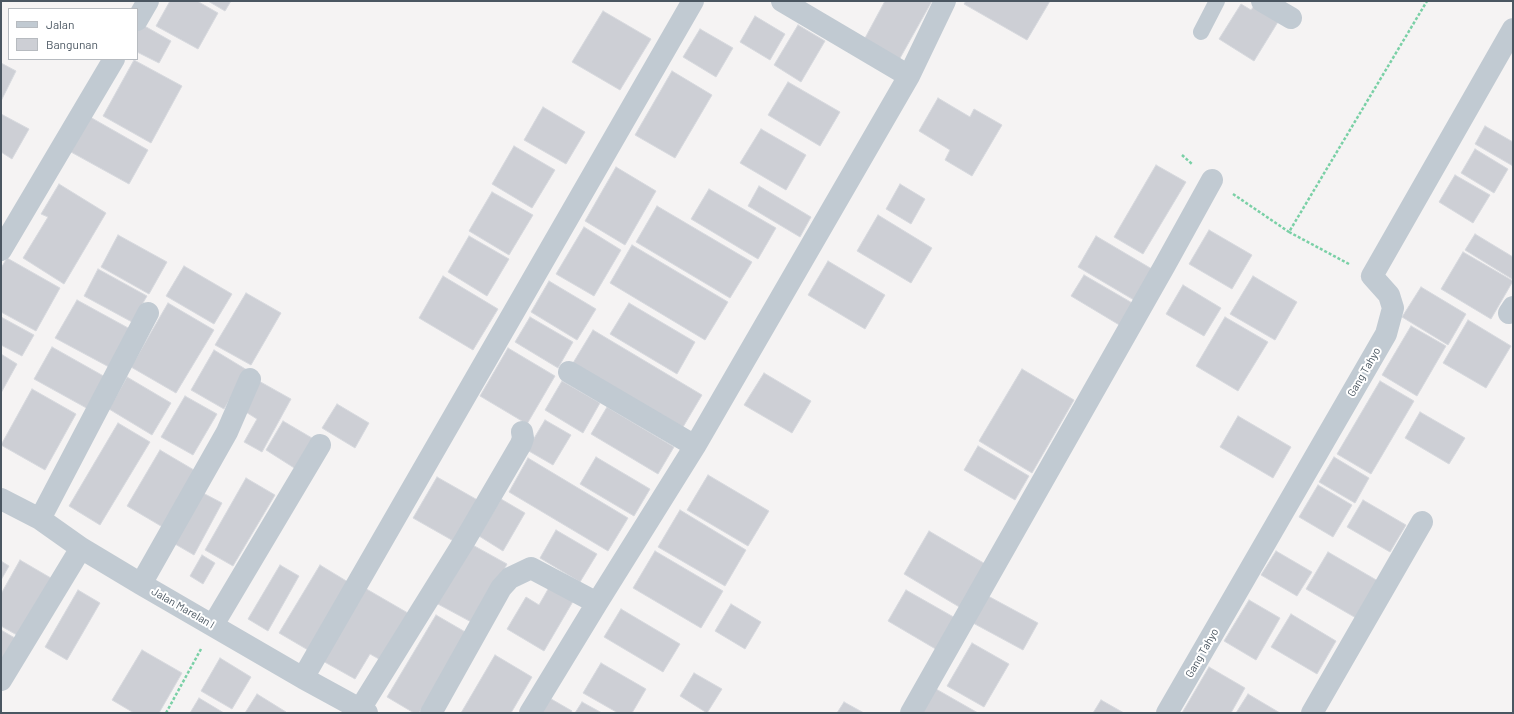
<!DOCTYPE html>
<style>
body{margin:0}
#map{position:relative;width:1514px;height:714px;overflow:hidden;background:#f5f3f3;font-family:Barlow,sans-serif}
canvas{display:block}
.frame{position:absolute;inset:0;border:2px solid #4a5661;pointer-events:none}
.legend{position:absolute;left:8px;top:8px;width:130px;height:52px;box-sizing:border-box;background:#fff;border:1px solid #b7bbc0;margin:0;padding:5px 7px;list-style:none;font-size:12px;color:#4a5661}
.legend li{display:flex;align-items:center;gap:8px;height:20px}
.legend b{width:20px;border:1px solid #b7bbc0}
</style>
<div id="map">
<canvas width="1514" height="714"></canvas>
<div class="frame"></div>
<ul class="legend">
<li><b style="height:5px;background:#c1cad2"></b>Jalan</li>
<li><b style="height:11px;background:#cdcfd5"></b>Bangunan</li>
</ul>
</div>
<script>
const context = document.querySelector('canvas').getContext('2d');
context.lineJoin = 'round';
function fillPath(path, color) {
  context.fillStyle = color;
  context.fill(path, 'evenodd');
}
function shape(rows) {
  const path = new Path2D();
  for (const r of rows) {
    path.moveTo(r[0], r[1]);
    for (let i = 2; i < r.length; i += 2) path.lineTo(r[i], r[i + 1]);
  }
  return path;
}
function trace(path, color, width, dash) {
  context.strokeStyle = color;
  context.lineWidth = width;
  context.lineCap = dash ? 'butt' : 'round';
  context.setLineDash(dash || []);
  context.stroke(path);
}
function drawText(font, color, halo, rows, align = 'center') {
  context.font = font + ' Barlow,sans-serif';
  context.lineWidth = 4;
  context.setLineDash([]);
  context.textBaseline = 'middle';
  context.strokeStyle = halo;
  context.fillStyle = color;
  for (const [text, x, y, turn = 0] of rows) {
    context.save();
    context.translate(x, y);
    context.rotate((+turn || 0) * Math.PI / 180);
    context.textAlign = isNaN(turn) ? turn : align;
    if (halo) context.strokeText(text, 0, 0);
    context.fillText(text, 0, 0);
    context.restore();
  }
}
const building = shape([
 [170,1,197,1,218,13,198,49,156,26,170,1],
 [208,1,231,1,225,11,208,1],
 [885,1,932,1,899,60,864,40,885,1],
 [966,1,1050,1,1027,40,964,4,966,1],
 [1257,2,1281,17,1254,61,1219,39,1241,4,1251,10,1257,2],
 [603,11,651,39,620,90,572,62,603,11],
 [755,16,785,34,770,60,740,42,755,16],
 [141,24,171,41,159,63,137,52,137,31,141,24],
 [798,25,825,41,801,82,774,65,798,25],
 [700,29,733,48,716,77,683,57,700,29],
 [134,60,182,86,151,143,103,116,134,60],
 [1,63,16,71,1,101,1,63],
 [672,71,712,95,675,158,635,135,672,71],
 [788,82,840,112,820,146,768,115,788,82],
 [938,98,970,117,974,109,1002,125,972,176,945,160,950,150,919,131,938,98],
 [543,107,585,132,566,164,524,140,543,107],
 [1,114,29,129,12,159,1,152,1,114],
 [90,117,148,150,129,184,71,152,90,117],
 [1485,126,1513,142,1513,166,1475,144,1485,126],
 [761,129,806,155,786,190,740,163,761,129],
 [514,146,555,170,532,208,492,184,514,146],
 [1475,149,1508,169,1494,193,1461,173,1475,149],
 [1156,165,1186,182,1143,254,1114,237,1156,165],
 [616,167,656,191,625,245,585,221,616,167],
 [1455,175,1490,195,1473,223,1439,202,1455,175],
 [59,184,106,213,64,284,23,258,48,217,41,214,59,184],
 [900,184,925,199,911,224,886,209,900,184],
 [759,186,811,217,800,237,748,206,759,186],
 [709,189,776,228,758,259,691,219,709,189],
 [492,192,533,215,509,255,469,231,492,192],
 [657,206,752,262,730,298,636,242,657,206],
 [878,215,932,248,911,283,857,251,878,215],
 [584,227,621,250,594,296,556,274,584,227],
 [1209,230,1252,255,1232,289,1189,264,1209,230],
 [1475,234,1513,257,1512,279,1465,250,1475,234],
 [118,235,167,262,149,294,101,267,118,235],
 [469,236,509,259,487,296,448,272,469,236],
 [1096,236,1157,272,1139,303,1078,267,1096,236],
 [632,245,728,302,705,340,610,283,632,245],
 [1463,252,1513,281,1491,319,1441,289,1463,252],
 [7,258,60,288,36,331,1,312,1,268,7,258],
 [828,261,885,295,865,329,808,295,828,261],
 [184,266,232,294,214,324,166,296,184,266],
 [98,269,147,296,132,322,84,296,98,269],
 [1084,275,1134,304,1121,326,1071,296,1084,275],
 [443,276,498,309,473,350,419,318,443,276],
 [1253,276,1297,302,1275,340,1230,314,1253,276],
 [549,281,596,309,577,340,531,312,549,281],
 [1183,285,1221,308,1204,336,1166,314,1183,285],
 [1421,287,1466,314,1448,345,1402,317,1421,287],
 [246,293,281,313,251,365,215,345,246,293],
 [77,300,130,329,109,367,55,338,77,300],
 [168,303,214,330,176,393,131,367,168,303],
 [629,303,695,342,677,374,610,334,629,303],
 [1,317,34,335,22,356,1,345,1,317],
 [530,317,573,342,558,368,515,342,530,317],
 [1225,317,1268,342,1238,391,1196,366,1225,317],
 [1468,320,1511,346,1486,388,1443,363,1468,320],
 [1411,326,1446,346,1417,396,1382,375,1411,326],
 [593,330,702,395,683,427,573,363,593,330],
 [52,347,107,378,90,410,34,379,52,347],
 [508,348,555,376,527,424,480,396,508,348],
 [214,350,247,370,224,409,191,390,214,350],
 [1,354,17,364,1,393,1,354],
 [1022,369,1074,400,1032,473,979,441,1022,369],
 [764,373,811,401,792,433,744,405,764,373],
 [127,377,171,403,152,435,109,409,127,377],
 [257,380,291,399,262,452,244,442,257,419,241,409,257,380],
 [562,381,600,403,583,433,545,410,562,381],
 [1380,381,1414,401,1371,474,1337,454,1380,381],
 [32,389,76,414,45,470,1,445,32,389],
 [185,396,217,414,193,455,161,437,185,396],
 [337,404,369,423,355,448,322,428,337,404],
 [607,407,674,447,658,474,591,434,607,407],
 [1420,412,1465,438,1449,464,1405,438,1420,412],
 [1238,416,1291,447,1273,478,1220,447,1238,416],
 [545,420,571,435,553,465,527,450,545,420],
 [283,421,317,441,299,471,266,450,283,421],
 [118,423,150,442,100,525,69,506,118,423],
 [978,446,1029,476,1015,500,964,470,978,446],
 [160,450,199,473,166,529,127,506,160,450],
 [596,457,650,489,634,516,580,484,596,457],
 [1334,457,1369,478,1355,503,1319,482,1334,457],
 [528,458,628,518,608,551,509,492,528,458],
 [708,475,769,511,748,546,687,510,708,475],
 [437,477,481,502,457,543,413,518,437,477],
 [246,478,275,495,233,566,205,550,246,478],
 [1318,485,1352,505,1333,537,1299,517,1318,485],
 [203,493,222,503,194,555,175,544,203,493],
 [501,499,525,513,503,551,479,536,501,499],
 [1363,500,1406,525,1390,552,1347,527,1363,500],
 [680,510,746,550,725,586,658,547,680,510],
 [556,530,597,554,580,582,540,558,556,530],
 [929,531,987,565,961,608,904,574,929,531],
 [469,543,507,564,475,624,436,603,469,543],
 [655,551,723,591,701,628,633,588,655,551],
 [1276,551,1312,572,1297,596,1261,575,1276,551],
 [1328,552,1378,581,1356,618,1306,589,1328,552],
 [202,555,215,563,203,584,190,576,202,555],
 [20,560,56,581,24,639,1,626,1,594,20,560],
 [1,561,9,566,1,580,1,561],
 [280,565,299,576,268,631,248,619,280,565],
 [320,565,348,582,308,650,279,633,320,565],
 [551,584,575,598,544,651,507,629,526,597,539,605,551,584],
 [363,587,413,616,386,663,370,654,355,679,321,660,363,587],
 [78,590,100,603,67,660,45,647,78,590],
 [906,590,957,619,939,651,888,621,906,590],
 [988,596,1038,623,1023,650,973,623,988,596],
 [1249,600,1280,618,1256,660,1224,641,1249,600],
 [731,604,761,622,745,649,715,631,731,604],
 [621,609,680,644,663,672,604,637,621,609],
 [1291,614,1336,641,1317,674,1271,647,1291,614],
 [436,615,467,633,419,713,414,713,387,697,436,615],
 [1,630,20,641,1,660,1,630],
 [972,643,1009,664,984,707,947,686,972,643],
 [142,650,182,673,159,713,134,713,112,700,142,650],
 [495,655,532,677,511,713,461,713,495,655],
 [220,658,251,677,232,709,201,691,220,658],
 [601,663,646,689,632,713,618,713,583,693,601,663],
 [1209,667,1245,688,1231,713,1182,713,1209,667],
 [694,673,722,689,707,713,680,696,694,673],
 [936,689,978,713,922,713,936,689],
 [257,694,286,712,285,713,245,713,257,694],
 [1248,694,1280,713,1236,713,1248,694],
 [546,696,572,711,571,713,537,713,546,696],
 [199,698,224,713,190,713,199,698],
 [1101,700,1124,713,1093,713,1101,700],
 [582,702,602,713,575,713,582,702],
 [844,702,864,713,837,713,844,702]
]);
fillPath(building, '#cdcfd5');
trace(building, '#d7d9de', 1);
trace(shape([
 [1182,155,1192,164],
 [1233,194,1289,232],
 [1349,264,1289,232,1427,1],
 [166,713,201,649]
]), '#7ad0a6', 2.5, [3, 2]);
trace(shape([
 [1201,32,1217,1]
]), '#c1cad2', 16);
trace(shape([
 [782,1,909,76,945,1],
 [1262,1,1291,18],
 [137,20,148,1],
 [1,250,114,59],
 [1509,313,1513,307],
 [569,372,695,446],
 [1,499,40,519,81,548,141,584,303,678,367,713],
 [40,519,148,313],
 [141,584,227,432,250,379],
 [213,625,320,445],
 [303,678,693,1],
 [1,680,81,548],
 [360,709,465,540,521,444,523,438,522,432],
 [431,713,501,588,510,578,531,568,597,603],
 [530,713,597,603,695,446,909,76],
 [911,713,1165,265,1212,180],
 [1167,713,1386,334,1393,308,1389,295,1372,276,1513,29],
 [1312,713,1422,522]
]), '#c1cad2', 22);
drawText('11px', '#4a5661', '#fff', [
 ["Gang Tahyo",1364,372,-60],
 ["Jalan Marelan I",183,608,30],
 ["Gang Tahyo",1202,653,-60]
]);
</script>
